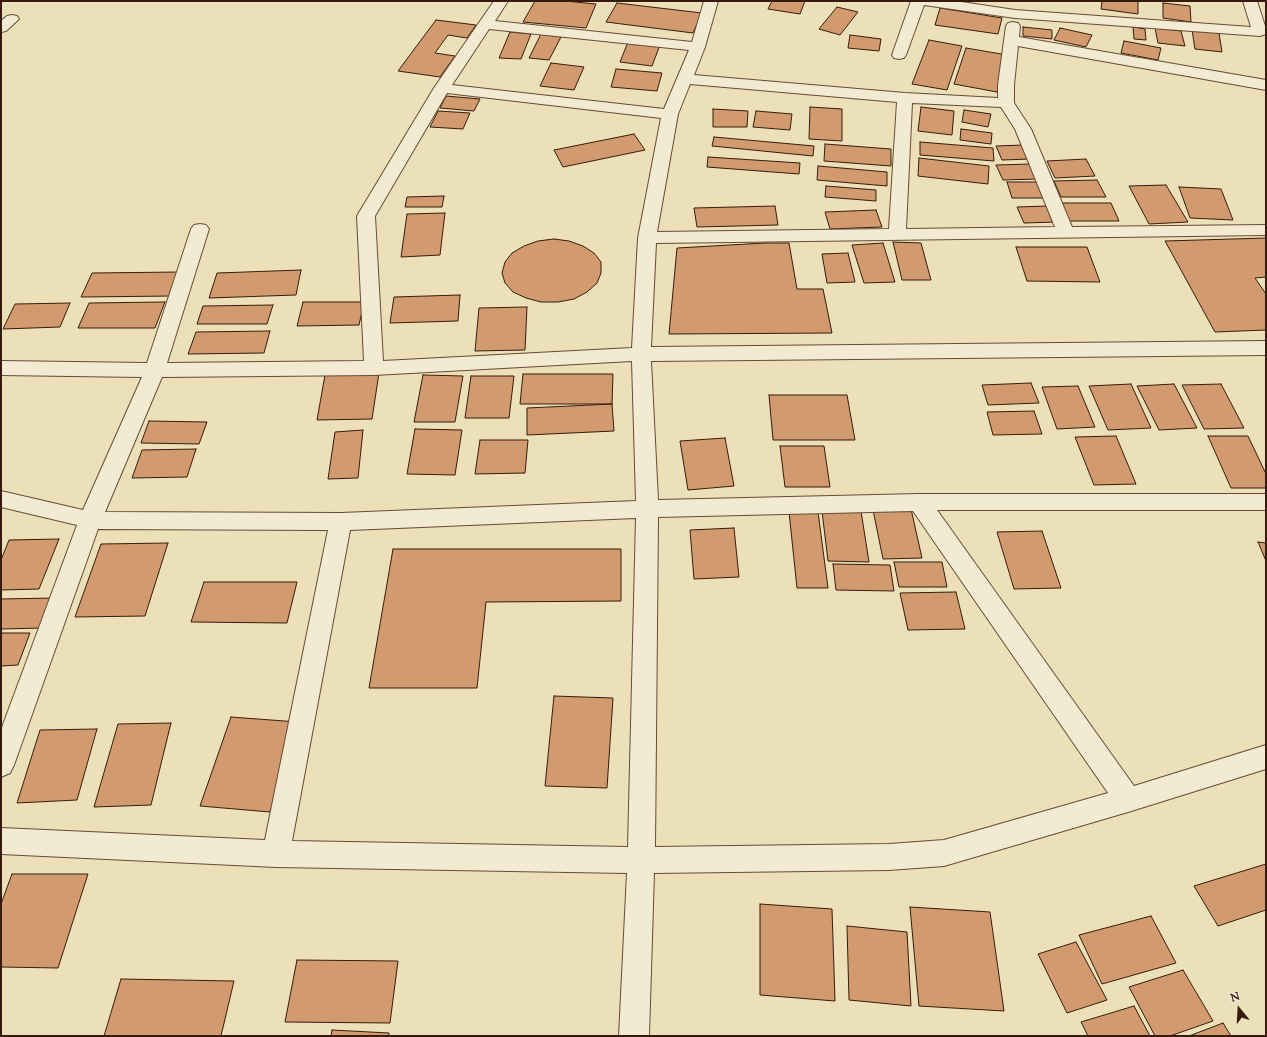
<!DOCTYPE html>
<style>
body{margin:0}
#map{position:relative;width:1267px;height:1037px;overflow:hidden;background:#ece0b8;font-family:"Sorts Mill Goudy",serif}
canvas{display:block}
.frame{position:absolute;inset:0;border:2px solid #361b0d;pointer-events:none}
.north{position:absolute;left:1219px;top:989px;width:40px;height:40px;-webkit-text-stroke:3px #f3ebd1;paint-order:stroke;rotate:342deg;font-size:11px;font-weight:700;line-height:16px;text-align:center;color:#361b0d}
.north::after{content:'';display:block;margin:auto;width:14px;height:18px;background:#361b0d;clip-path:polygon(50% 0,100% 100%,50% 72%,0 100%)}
</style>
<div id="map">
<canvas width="1267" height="1037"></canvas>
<div class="frame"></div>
<div class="north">N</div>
</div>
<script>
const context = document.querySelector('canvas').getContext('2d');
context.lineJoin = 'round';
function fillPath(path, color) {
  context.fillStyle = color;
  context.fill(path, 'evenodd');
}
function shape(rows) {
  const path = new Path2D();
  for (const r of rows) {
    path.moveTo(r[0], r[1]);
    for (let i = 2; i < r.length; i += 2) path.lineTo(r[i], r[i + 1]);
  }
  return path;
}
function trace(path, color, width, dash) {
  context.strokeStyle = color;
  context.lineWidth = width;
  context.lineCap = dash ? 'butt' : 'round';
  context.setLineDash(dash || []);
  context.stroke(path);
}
const building = shape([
 [535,1,565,1,596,4,586,28,523,22,535,1],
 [772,1,805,1,800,14,768,9,772,1],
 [1102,1,1138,1,1138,14,1101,9,1102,1],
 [617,3,702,13,693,33,606,22,617,3],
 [1163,3,1190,6,1191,22,1163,18,1163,3],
 [837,7,858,12,840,35,819,29,837,7],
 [940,8,1002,18,998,34,935,25,940,8],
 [436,20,476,25,467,38,448,35,435,53,455,56,440,77,398,71,436,20],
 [1023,27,1052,30,1052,39,1023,36,1023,27],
 [1133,27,1145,29,1146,40,1134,39,1133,27],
 [1060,28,1092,35,1086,47,1054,40,1060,28],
 [1155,28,1181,31,1185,46,1158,43,1155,28],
 [1192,30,1219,33,1222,52,1195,49,1192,30],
 [510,32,531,34,521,59,499,58,510,32],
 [541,34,561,37,549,60,529,58,541,34],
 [850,35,881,39,879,51,848,48,850,35],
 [929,40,962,46,947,90,912,84,929,40],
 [1124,41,1161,48,1158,60,1121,53,1124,41],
 [628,42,660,45,652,66,620,62,628,42],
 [966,48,1007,55,997,92,954,84,966,48],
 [551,63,584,67,574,90,540,86,551,63],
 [616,69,662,73,657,91,611,87,616,69],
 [446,96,480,99,474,111,440,108,446,96],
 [810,107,842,109,842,141,809,139,810,107],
 [921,107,954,111,952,135,918,131,921,107],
 [713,109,748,111,747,127,713,127,713,109],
 [964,110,991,114,988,127,962,122,964,110],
 [438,111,470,113,463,129,430,127,438,111],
 [756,111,792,114,790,130,753,127,756,111],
 [961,129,992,133,991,144,960,140,961,129],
 [634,134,645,150,563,167,554,150,634,134],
 [714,137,814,146,813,156,712,146,714,137],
 [920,142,993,148,994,161,920,155,920,142],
 [825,144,891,149,891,166,824,161,825,144],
 [1024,145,1030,159,1002,160,996,146,1024,145],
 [708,157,800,163,799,174,707,167,708,157],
 [919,158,989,166,988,184,918,176,919,158],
 [1086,159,1095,176,1055,178,1047,161,1086,159],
 [1031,164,1038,179,1003,180,996,165,1031,164],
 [818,166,887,172,887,186,817,180,818,166],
 [1097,180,1106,197,1061,197,1054,181,1097,180],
 [1007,182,1038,182,1044,198,1012,198,1007,182],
 [1166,185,1188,222,1149,224,1129,186,1166,185],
 [826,186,876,190,876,201,825,197,826,186],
 [1179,187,1221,189,1233,220,1190,218,1179,187],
 [444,196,442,207,405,207,407,197,444,196],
 [1062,203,1111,203,1119,221,1069,221,1062,203],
 [775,206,778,225,697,227,694,208,775,206],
 [1048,206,1056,222,1024,223,1017,207,1048,206],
 [876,210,882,227,830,229,825,212,876,210],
 [445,213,440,255,401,257,407,214,445,213],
 [1266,238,1266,277,1255,278,1266,294,1266,330,1215,332,1165,241,1266,238],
 [554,239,569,241,583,246,594,253,601,262,601,273,597,283,587,292,574,299,558,302,541,302,526,298,513,292,505,283,502,273,505,262,512,253,524,246,538,241,554,239],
 [893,242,921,243,931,280,902,280,893,242],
 [765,243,789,243,797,289,823,289,832,333,669,334,677,248,765,243],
 [883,243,895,282,864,283,852,245,883,243],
 [1016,247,1087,247,1100,282,1027,281,1016,247],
 [848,253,855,282,827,283,822,254,848,253],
 [301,270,296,295,209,298,217,273,301,270],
 [181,272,173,296,81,297,92,273,181,272],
 [460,295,458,321,390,323,394,297,460,295],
 [165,302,155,328,78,328,89,303,165,302],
 [303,302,364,302,359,325,297,326,303,302],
 [70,303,60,327,3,329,15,304,70,303],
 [273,305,267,324,197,324,203,306,273,305],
 [527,307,525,350,475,351,479,308,527,307],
 [270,331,264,353,188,354,196,332,270,331],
 [379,373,372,419,317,420,325,375,379,373],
 [523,374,613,374,612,404,520,404,523,374],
 [423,375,463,376,455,422,414,422,423,375],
 [471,376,514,376,509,418,465,418,471,376],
 [1031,383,1039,403,988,405,982,385,1031,383],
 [1131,384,1151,428,1108,430,1089,386,1131,384],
 [1174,384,1197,428,1159,430,1137,386,1174,384],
 [1221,384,1244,428,1204,429,1182,385,1221,384],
 [1078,386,1095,427,1057,429,1042,387,1078,386],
 [769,395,847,395,855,440,773,440,769,395],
 [612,404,614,431,527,435,527,408,612,404],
 [1034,411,1042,434,993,435,987,412,1034,411],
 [149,421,207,422,199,444,141,443,149,421],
 [415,429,462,430,455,475,407,474,415,429],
 [363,430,358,478,328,479,335,432,363,430],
 [1116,436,1136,484,1094,485,1075,437,1116,436],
 [1208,436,1248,436,1266,474,1266,488,1231,488,1208,436],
 [725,438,734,486,688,490,680,441,725,438],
 [480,440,528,440,525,473,475,474,480,440],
 [780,446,824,446,830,487,785,487,780,446],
 [196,449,187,477,132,478,142,450,196,449],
 [911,509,922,558,883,559,873,510,911,509],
 [822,511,861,511,869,562,828,561,822,511],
 [789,512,818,512,828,588,797,588,789,512],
 [734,528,739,577,694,579,690,530,734,528],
 [1042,531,1061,588,1014,589,997,532,1042,531],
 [59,539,39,589,1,590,1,560,9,540,59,539],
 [1258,542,1266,543,1266,561,1258,542],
 [168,543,145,616,75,617,101,544,168,543],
 [393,549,621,549,621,601,486,602,477,688,369,688,393,549],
 [894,562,942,562,947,587,899,587,894,562],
 [833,564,890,565,894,591,836,590,833,564],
 [204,582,297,582,287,623,191,622,204,582],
 [956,592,965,629,908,630,900,593,956,592],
 [53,598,42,628,1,629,1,599,53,598],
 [1,633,30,633,18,665,1,666,1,633],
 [554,696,613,698,607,788,545,786,554,696],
 [231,717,298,722,270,812,200,806,231,717],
 [171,723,151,805,94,807,118,724,171,723],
 [97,729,77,800,17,803,40,730,97,729],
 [1266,864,1266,910,1218,926,1194,886,1266,864],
 [12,874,88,874,58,968,1,967,1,904,12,874],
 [760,904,832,909,835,1001,760,995,760,904],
 [910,907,990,912,1004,1011,919,1006,910,907],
 [1151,916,1176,963,1102,984,1079,935,1151,916],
 [847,926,907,932,911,1006,849,1000,847,926],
 [1076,942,1107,1000,1067,1013,1038,954,1076,942],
 [297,960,398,961,390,1023,285,1022,297,960],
 [1183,970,1213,1021,1170,1036,1155,1036,1129,987,1183,970],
 [121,979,234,981,221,1036,104,1036,121,979],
 [1134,1006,1150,1036,1088,1036,1081,1022,1134,1006],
 [1223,1023,1231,1036,1189,1036,1223,1023],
 [332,1030,389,1033,389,1036,331,1036,332,1030]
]);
fillPath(building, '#d29a6f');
trace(building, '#361b0d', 1);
const minor = shape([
 [494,1,508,1,495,21,692,42,704,1,718,1,705,47,694,75,905,93,998,98,998,85,1006,26,1008,23,1013,22,1018,23,1020,26,1019,37,1266,80,1266,90,1018,46,1014,85,1014,103,1031,129,1072,227,1266,225,1266,235,656,243,651,347,1266,341,1266,355,651,361,658,500,919,494,1266,494,1266,510,937,510,1134,786,1266,745,1266,769,1128,812,944,866,889,870,654,873,649,1036,619,1036,627,873,276,867,1,854,1,828,265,840,328,530,98,529,14,765,10,773,1,777,1,730,77,525,1,507,1,491,83,510,142,377,1,375,1,361,147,363,191,229,194,225,200,224,206,225,209,229,167,363,364,361,357,216,434,88,494,1],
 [489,29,689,50,664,109,452,85,489,29],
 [690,84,897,102,889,229,657,232,678,114,690,84],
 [447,93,661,118,638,238,632,348,383,361,375,216,447,93],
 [912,103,1001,107,1015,129,1055,227,906,229,912,103],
 [632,361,636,501,341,513,105,512,162,377,374,375,632,361],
 [913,511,1108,793,944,840,889,844,655,847,658,517,913,511],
 [636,518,628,847,292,841,350,530,636,518],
 [911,1,955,1,1015,10,1251,27,1243,1,1257,1,1266,29,1266,34,1260,36,1015,18,924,5,906,55,904,58,899,59,894,58,892,55,911,1],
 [12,15,17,16,19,19,6,31,1,32,1,21,7,16,12,15]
]);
trace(minor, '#644c38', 2);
fillPath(minor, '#f3ebd1');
</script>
